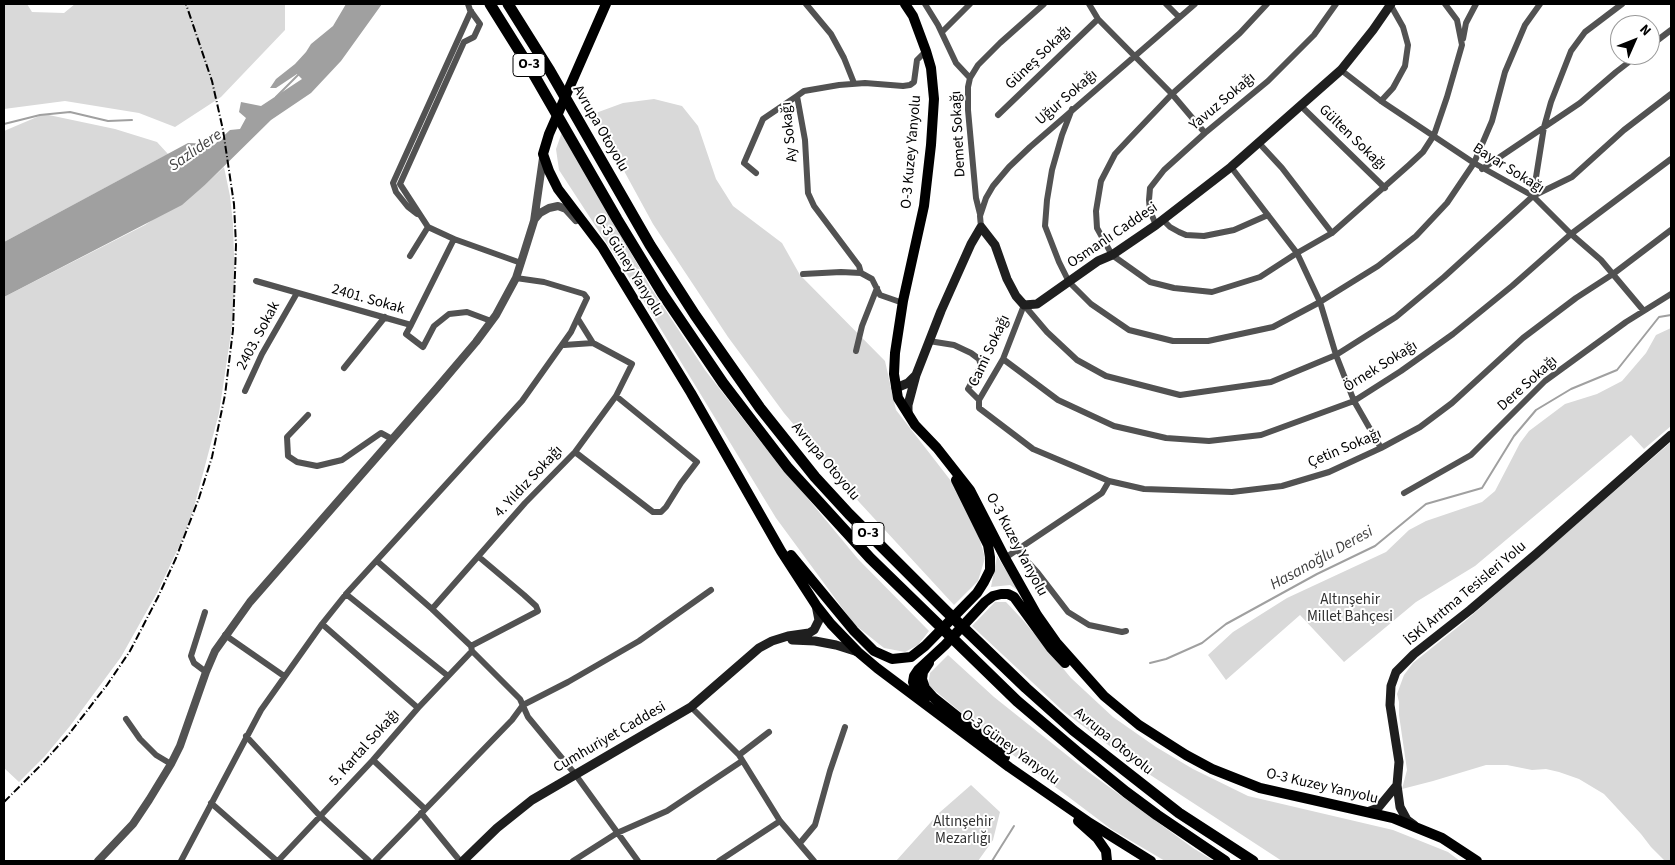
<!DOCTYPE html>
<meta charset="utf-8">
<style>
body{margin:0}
#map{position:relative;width:1675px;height:865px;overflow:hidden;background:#fff;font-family:"Source Sans 3",sans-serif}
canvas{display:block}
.frame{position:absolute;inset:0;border:5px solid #000;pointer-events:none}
.north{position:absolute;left:1610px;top:15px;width:50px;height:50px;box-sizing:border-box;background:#fff;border:1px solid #999;border-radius:50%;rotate:46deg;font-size:14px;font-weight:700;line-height:20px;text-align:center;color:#000}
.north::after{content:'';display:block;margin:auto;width:18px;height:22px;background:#000;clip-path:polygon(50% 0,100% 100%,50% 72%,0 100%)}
</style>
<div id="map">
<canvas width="1675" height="865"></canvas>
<div class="frame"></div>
<div class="north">N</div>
</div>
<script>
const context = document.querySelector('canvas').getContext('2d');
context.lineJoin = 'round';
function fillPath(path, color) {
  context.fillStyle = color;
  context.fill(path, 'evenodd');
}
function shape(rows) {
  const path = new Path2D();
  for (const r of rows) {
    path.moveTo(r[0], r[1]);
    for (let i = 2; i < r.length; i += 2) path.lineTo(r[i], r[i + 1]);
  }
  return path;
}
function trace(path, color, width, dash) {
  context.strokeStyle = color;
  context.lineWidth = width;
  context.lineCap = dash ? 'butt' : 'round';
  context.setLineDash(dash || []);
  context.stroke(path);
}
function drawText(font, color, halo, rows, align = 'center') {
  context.font = font + ' "Source Sans 3",sans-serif';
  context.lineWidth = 4;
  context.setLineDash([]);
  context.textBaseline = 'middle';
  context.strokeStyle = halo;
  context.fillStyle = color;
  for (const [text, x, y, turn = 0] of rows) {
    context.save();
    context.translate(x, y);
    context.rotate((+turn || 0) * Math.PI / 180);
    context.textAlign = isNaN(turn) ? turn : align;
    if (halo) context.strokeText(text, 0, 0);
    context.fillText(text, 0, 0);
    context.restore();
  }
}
fillPath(shape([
 [4,4,27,4,32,12,64,13,75,4,285,4,285,30,221,97,175,127,139,113,65,101,4,109],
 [654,99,682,106,698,126,716,179,733,206,782,243,800,275,885,361,896,410,958,490,978,533,985,558,978,581,954,605,860,503,784,413,728,337,653,224,593,114,623,103],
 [44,114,115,129,157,142,168,154,4,242,4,131],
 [562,132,651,288,705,370,757,437,858,559,929,631,918,645,905,652,884,648,854,624,776,518,634,285,559,170,556,149],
 [224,167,230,196,233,224,235,286,233,320,219,413,193,511,182,540,158,591,121,657,70,726,45,756,19,782,4,768,4,297,145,225,206,184],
 [1671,328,1671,426,1644,449,1631,435,1475,566,1416,602,1344,662,1300,615,1226,680,1208,655,1233,632,1287,598,1386,552,1409,530,1426,521,1482,502,1495,491,1520,443,1529,431,1565,404,1597,394,1622,381,1646,353,1656,335],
 [1671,442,1671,861,1665,861,1651,847,1641,834,1604,794,1579,779,1559,772,1546,769,1532,770,1507,765,1486,765,1433,781,1402,789,1407,770,1399,715,1399,702,1397,694,1404,675,1413,663,1464,622],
 [997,556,1019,591,1010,585,991,587],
 [995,602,1006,602,1022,619,1071,678,1113,717,1156,747,1193,769,1248,796,1393,830,1448,852,1460,861,1282,861,1135,765,1063,711,972,626],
 [948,655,994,697,1083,768,1193,848,1214,861,1165,861,1111,829,1009,752,928,685,930,673],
 [971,785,1000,812,993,840,978,861,896,861,939,813]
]), '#d9d9d9');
fillPath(shape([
 [346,4,382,4,341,61,311,93,271,120,206,184,182,205,4,297,4,242,188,143,215,144,230,130,240,129,246,118,239,112,241,102,261,106,302,79,297,74,276,88,270,88,276,79,295,64,306,52,311,44,333,26]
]), '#a0a0a0');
trace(shape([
 [276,97,299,74],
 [4,124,40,115,70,112,108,121,132,120],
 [1150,663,1166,659,1202,643,1226,624,1317,574,1375,546,1426,504,1482,488,1514,436,1536,410,1571,389,1617,370,1659,317,1671,315],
 [992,861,1014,826]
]), '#a0a0a0', 2);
trace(shape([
 [468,4,470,10,480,24,474,37,464,42,400,184,428,227,454,239,521,263],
 [806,4,831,34,844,58,854,83],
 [925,4,938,25,956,63,970,78],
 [1089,4,1098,19,1172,94,1205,133],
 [1166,4,1179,17],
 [1267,4,1240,33,1172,94,1130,138,1115,154,1101,181,1096,211,1097,228,1112,255,1150,282,1174,288,1212,292,1260,277,1297,253,1332,233,1409,165,1423,152,1434,135,1447,97,1462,45,1457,20,1445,4],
 [942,32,970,4],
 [1463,39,1466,23,1476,4],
 [1650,46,1671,30],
 [1341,70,1381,101,1474,163,1533,196,1571,234,1601,260,1643,310],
 [1671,94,1624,130,1572,177,1533,196,1444,277,1396,317,1336,355,1271,382,1180,395,1106,376,1077,360,1047,332,1024,305,1003,359,979,400,979,408,1033,449,1109,481,1144,489,1173,490,1232,492,1282,486,1329,472,1381,448,1420,427,1452,403,1523,338,1576,298,1613,274,1671,230],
 [1381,101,1393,88,1405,66,1408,45,1403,27,1390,4],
 [1301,106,1385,188],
 [1072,109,1062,135,1052,170,1047,200,1045,226,1059,262,1069,282,1091,304,1129,330,1173,341,1208,341,1273,327,1320,302,1378,266,1416,236,1447,203,1474,163,1492,121,1505,72,1525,25,1540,4],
 [998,115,1098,19],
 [1258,142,1282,168,1332,233],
 [1231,167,1297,253,1320,302,1336,355,1354,401,1381,448],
 [1482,169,1580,103,1616,72,1638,55],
 [756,173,744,163,763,119,797,96],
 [1533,196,1544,127,1551,102,1571,51,1585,32,1622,4],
 [417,214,408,207,396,192,393,183,471,11],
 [980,214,976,198,968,110,968,87,970,78,978,65,1000,43,1044,4],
 [1163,220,1170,227,1179,232,1186,235,1204,236,1234,230,1268,215],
 [1156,225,1150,211,1149,200,1150,188,1164,170,1205,133,1268,81,1314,35,1336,4],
 [981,227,980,216,986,198,993,186,1009,167,1030,147,1195,4],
 [410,256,428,227],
 [861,273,859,266,814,206,808,193,805,140,797,96,804,91,839,85,865,83,903,86,910,85,914,82,917,60,926,51],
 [803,274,841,272,861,273,872,279,880,295,903,303],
 [256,281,411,325,454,239],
 [578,319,593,343],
 [411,325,406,334,423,347,434,326,449,314,467,312,491,321],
 [929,341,954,345,971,353,979,359,981,366,968,389,979,400],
 [856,351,862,326,877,288],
 [1003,359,1058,400,1114,426,1166,438,1209,441,1261,435,1354,401,1401,371,1453,334,1512,286,1571,234,1671,159],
 [344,368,385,317],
 [245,391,262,354,297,293],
 [308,415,287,437,288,456,297,462,317,466,342,460,381,433,392,439],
 [575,452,653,512,661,512,666,507,681,483,697,462,616,396],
 [1404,493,1471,455,1545,381,1626,322,1671,294],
 [1017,550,1038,573,1068,612,1089,625,1122,632,1126,631],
 [1005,558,1102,493,1109,481],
 [377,561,432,609,471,646,472,651,520,699,528,717,575,774,638,861],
 [346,594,448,676],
 [432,609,525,503,575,452,616,396,632,364,593,343,564,345],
 [205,612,191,656,194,663,206,672],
 [322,624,418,708],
 [225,635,284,676],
 [471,646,538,611,536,606,524,595,479,557],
 [691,707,739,755,780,821,814,861],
 [126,719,140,739,156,755,171,764],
 [246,736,320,816,369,861],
 [739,755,769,732],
 [373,760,425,809],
 [211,803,277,861],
 [421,813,460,861],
 [800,843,815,825,830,771,845,727],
 [181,861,261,710,322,624,346,594,522,401,571,332,587,298,584,294,544,282,516,278],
 [278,861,373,760,418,708,472,651],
 [375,861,512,720,523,705,568,682,639,641,711,590],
 [573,861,617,833,667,811,742,761],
 [719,861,780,821]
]), '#525252', 6);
trace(shape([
 [535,219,540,213,549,208,558,206,566,209,576,220],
 [98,861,133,824,149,800,171,764,180,746,206,672,215,651,250,602,437,388,476,342,496,315,516,278,524,253,534,221,543,158]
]), '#525252', 8);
trace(shape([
 [896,388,908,383,916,375],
 [908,414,908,405,916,375,941,311,971,244,981,227,995,245,1007,279,1016,296,1024,305,1037,304,1098,261,1112,255,1156,225,1231,167,1341,70,1373,30,1391,4],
 [792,640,815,641,836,645,858,652],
 [1367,812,1378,808,1397,785],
 [1414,825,1407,820,1400,807,1397,785,1399,762,1390,705,1391,686,1396,672,1414,654,1470,610,1536,554,1671,435],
 [463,861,497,828,532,800,691,707,759,648,772,641,788,636,809,633,814,630,819,620,816,605]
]), '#1f1f1f', 9);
trace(shape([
 [606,4,549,134,543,154,549,171,558,189,602,247,630,293,691,393,781,551,816,605,831,624,858,652,877,668,1009,767,1090,823,1151,861],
 [905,4,913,16,926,51,931,68,934,99,931,145,924,206,903,301,895,353,894,374,898,398,915,425,937,448,970,490,1005,558,1037,615,1056,642,1104,696,1139,725,1186,755,1212,769,1260,788,1393,818,1442,838,1477,861],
 [791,555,854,631,874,651,892,659,911,657,925,646,977,593,984,582,990,570,990,557,988,545,956,480],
 [929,663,923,672,922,679,925,688,934,698,978,733,1005,757],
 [925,699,916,689,913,682,914,676,918,670,945,645,985,602,993,596,1001,594,1008,594,1014,597,1051,648,1065,663],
 [1078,821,1097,838,1106,851,1107,861]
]), '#000', 10);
trace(shape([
 [490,4,530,68,617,219,662,293,723,383,788,468,870,558,1017,701,1083,757,1126,792,1157,815,1225,861],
 [508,4,550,71,650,245,695,315,760,408,815,477,849,514,946,611,1026,688,1073,730,1179,813,1253,861]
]), '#000', 11);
trace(shape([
 [4,802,42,764,69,734,107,685,130,651,158,597,176,558,199,498,212,457,225,395,233,330,236,245,234,204,223,130,212,81,186,4]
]), '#000', 2, [8, 2.5, 1, 2.5]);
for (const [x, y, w] of [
 [529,65,32],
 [868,534,32]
]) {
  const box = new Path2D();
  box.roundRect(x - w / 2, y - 11.5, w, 23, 4);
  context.fillStyle = '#fff';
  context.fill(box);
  trace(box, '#000', 1);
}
drawText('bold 14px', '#000', null, [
 ["O-3",529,65],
 ["O-3",868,534]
]);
drawText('15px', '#000', '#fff', [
 ["Güneş Sokağı",1039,58,-44],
 ["Uğur Sokağı",1067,98,-41],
 ["Yavuz Sokağı",1223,102,-40],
 ["Avrupa Otoyolu",600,129,60],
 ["Ay Sokağı",790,132,-96],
 ["Demet Sokağı",959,134,-93],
 ["Gülten Sokağı",1352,138,44],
 ["O-3 Kuzey Yanyolu",912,152,-85],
 ["Bayar Sokağı",1508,169,32],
 ["Osmanlı Caddesi",1113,236,-34],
 ["O-3 Güney Yanyolu",628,266,58],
 ["2401. Sokak",368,300,16],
 ["2403. Sokak",259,336,-62],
 ["Cami Sokağı",990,351,-65],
 ["Örnek Sokağı",1381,367,-32],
 ["Dere Sokağı",1528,384,-42],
 ["Çetin Sokağı",1345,449,-23],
 ["Avrupa Otoyolu",825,462,50],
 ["4. Yıldız Sokağı",529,482,-47],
 ["O-3 Kuzey Yanyolu",1016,545,62],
 ["İSKİ Arıtma Tesisleri Yolu",1466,594,-40],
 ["Cumhuriyet Caddesi",610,738,-30],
 ["Avrupa Otoyolu",1113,742,39],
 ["5. Kartal Sokağı",365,748,-48],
 ["O-3 Güney Yanyolu",1010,748,36],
 ["O-3 Kuzey Yanyolu",1322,787,13]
]);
drawText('15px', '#303030', '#fff', [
 ["Altınşehir",1350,601],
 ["Millet Bahçesi",1350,618],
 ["Altınşehir",963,823],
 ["Mezarlığı",963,840]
]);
drawText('italic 16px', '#414141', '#fff', [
 ["Sazlıdere",196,151,-35],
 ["Hasanoğlu Deresi",1322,559,-29]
]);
</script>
